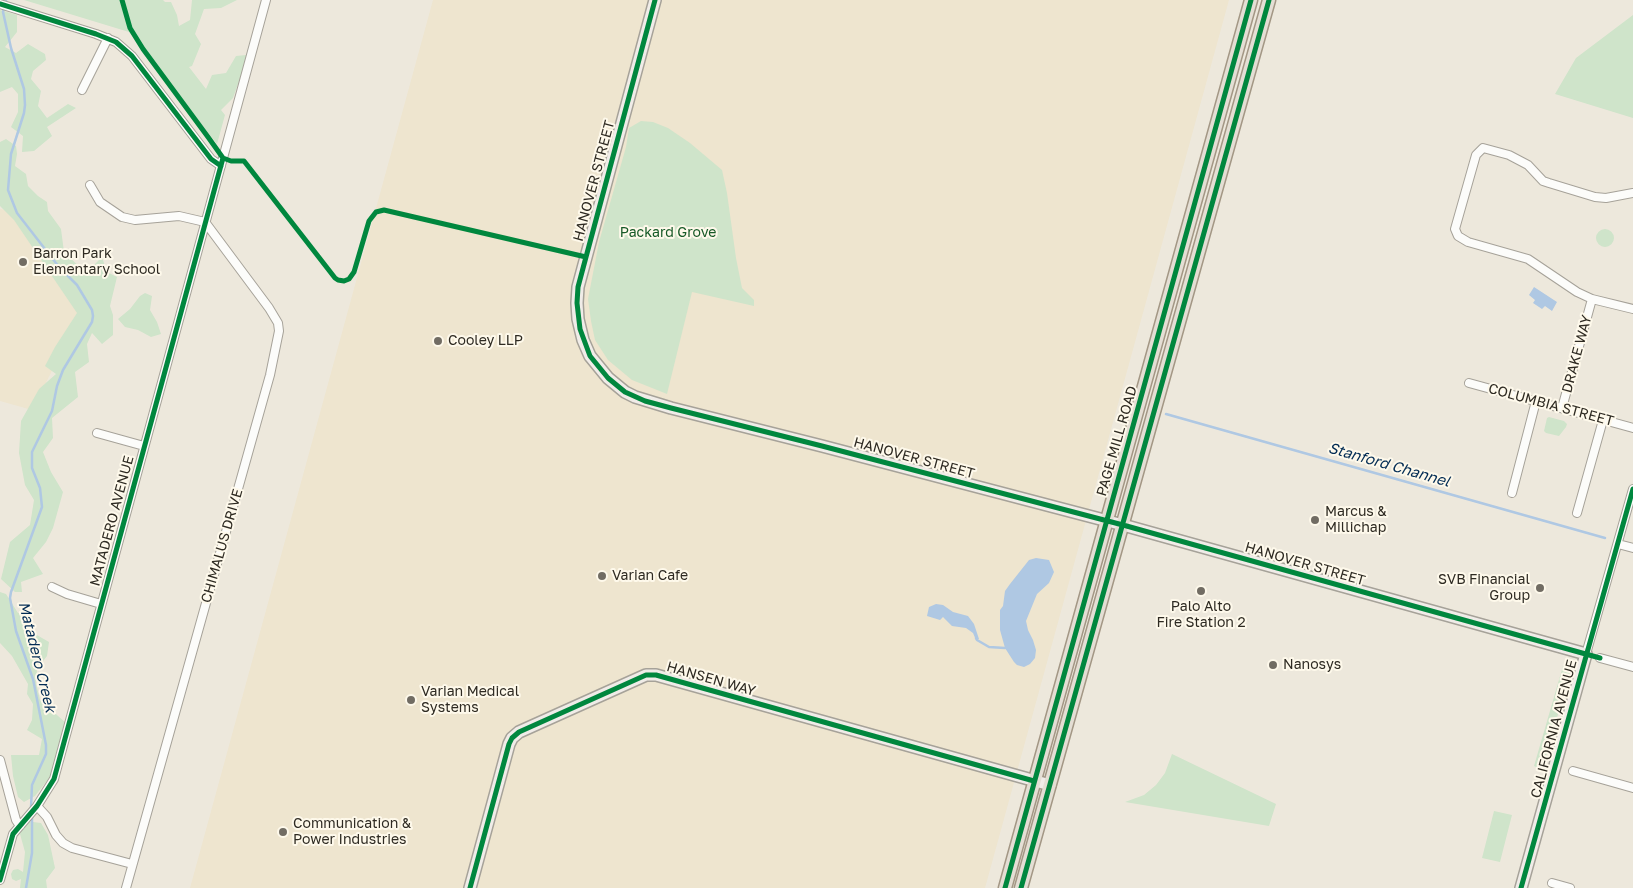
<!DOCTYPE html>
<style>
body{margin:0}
canvas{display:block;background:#ede8dc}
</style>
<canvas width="1633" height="888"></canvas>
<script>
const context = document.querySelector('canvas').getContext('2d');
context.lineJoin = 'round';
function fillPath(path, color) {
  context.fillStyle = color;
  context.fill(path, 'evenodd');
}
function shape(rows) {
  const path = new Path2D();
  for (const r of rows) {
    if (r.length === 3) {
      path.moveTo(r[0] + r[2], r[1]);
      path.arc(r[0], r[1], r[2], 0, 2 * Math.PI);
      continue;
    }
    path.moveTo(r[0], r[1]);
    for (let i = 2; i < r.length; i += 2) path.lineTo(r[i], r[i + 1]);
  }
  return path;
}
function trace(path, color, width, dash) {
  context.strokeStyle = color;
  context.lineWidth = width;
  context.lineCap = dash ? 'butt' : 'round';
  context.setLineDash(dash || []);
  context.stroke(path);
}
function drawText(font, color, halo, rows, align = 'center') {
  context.font = font + ' "Golos Text",sans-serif';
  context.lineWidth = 4;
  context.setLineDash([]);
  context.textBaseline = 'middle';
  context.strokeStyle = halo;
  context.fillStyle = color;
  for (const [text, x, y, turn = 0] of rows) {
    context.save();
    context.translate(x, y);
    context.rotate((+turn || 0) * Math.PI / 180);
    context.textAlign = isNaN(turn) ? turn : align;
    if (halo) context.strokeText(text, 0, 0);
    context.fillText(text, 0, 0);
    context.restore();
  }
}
fillPath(shape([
 [433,0,1229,0,985,888,190,888],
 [0,209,12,211,81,314,32,410,0,401]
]), '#eee5cf');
fillPath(shape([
 [24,0,163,0,165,2,171,2,177,15,179,26,190,20,192,0,237,0,221,8,204,9,195,34,201,44,192,66,189,67,206,89,212,75,226,73,236,56,246,55,243,70,233,98,221,110,225,115,217,144,129,32],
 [0,10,17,15,17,32,5,47,16,53,28,44,45,54,46,60,33,71,31,79,41,91,38,106,47,118,68,104,76,108,47,127,52,136,34,151,22,152,23,136,11,127,18,112,18,94,12,87,0,92],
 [1633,15,1633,118,1555,94,1576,58],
 [641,121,653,122,668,128,690,143,722,170,727,193,736,258,742,288,754,300,754,306,692,292,667,394,632,380,608,360,595,340,591,321,588,299,599,242,626,147,629,128],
 [6,139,16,146,17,154,15,166,26,174,28,186,38,196,47,202,48,211,61,229,64,252,86,273,102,257,107,272,117,277,110,306,113,315,113,335,102,344,92,333,87,344,89,362,75,372,78,397,52,418,53,438,43,452,51,472,63,492,53,528,46,542,33,558,43,574,21,582,22,592,15,592,1,579,10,542,30,525,34,500,25,485,19,453,21,421,39,389,56,374,45,366,55,347,77,313,14,220,0,206,0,142],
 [1605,238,9],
 [145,293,152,296,150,310,157,322,161,334,151,337,138,330,125,327,118,319,130,309,140,296],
 [1549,417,1564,421,1567,424,1566,427,1559,436,1546,433,1544,431,1547,418],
 [0,592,6,594,18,613,27,614,28,620,35,634,49,642,47,656,37,669,36,683,40,700,66,723,53,773,35,796,24,802,18,797,13,776,11,755,39,755,42,739,27,730,32,720,33,704,27,694,28,684,12,656,0,643],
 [1563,666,1571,669,1542,770,1534,766],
 [1172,754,1276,804,1269,826,1125,802,1144,795,1156,785,1165,773],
 [1494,811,1512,815,1500,862,1482,858],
 [25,821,41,823,48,835,55,868,46,880,47,888,20,888,21,879,16,881,12,879,11,874,13,870,18,869,23,872,25,852,20,834]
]), '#cfe4ca');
fillPath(shape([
 [1534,287,1557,302,1552,311,1545,306,1542,309,1533,303,1535,300,1529,295],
 [1036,558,1049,560,1054,572,1049,583,1037,594,1026,621,1028,630,1033,640,1036,650,1035,658,1030,664,1024,667,1017,665,1014,662,1005,648,1000,630,1000,610,1003,606,1005,591,1010,584,1029,560],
 [936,604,943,605,953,612,968,616,974,624,979,639,976,640,973,633,966,628,952,626,943,617,940,620,927,616,929,607]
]), '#afc8e3');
trace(shape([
 [6,0,3,12,11,48,24,89,25,105,24,113,11,154,8,190,17,213,59,267,77,285,92,310,93,316,92,322,63,370,57,386,52,411,32,452,32,468,40,488,42,507,11,592,10,598,16,631,33,679,46,745,46,754,32,785,31,808],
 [1166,414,1605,538],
 [976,638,977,640,989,647,1005,648],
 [26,888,32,853,32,814]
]), '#afc8e3', 2.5);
const street = shape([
 [0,4,96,34,116,42,132,56,211,159,221,166],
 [82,90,108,38],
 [90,185,100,202,122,217,135,220,179,216,205,222,269,308,278,323,279,331,270,375,126,888],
 [1633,193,1606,198,1595,197,1549,183,1543,181,1528,165,1509,155,1483,148,1476,155,1455,229,1458,236,1468,242,1528,259,1577,292,1592,299,1633,309],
 [1469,383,1633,428],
 [1562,408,1592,299],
 [97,433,144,446],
 [1512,493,1536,401],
 [1577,513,1603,420],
 [1618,544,1633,548],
 [52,587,67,594,101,604],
 [1586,654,1633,489],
 [1600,658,1633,667],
 [0,760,16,820,20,826],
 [1573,771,1633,788],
 [37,806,47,817,56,835,63,843,72,848,132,864],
 [0,880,13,834,37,806,54,779,266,0],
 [1552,883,1570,888]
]);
const secondary = shape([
 [655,0,578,287,577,303,578,319,583,340,590,356,608,378,625,392,635,397,671,408,822,446,1123,525,1586,654,1521,888],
 [470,888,509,744,512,738,519,732,646,675,656,675,1050,785]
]);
const primary = shape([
 [1005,888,1251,0],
 [1021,888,1269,0]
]);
trace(street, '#a6a299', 10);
trace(secondary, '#a6a299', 14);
trace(primary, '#a39785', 15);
trace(street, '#fcfcfa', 8);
trace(secondary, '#f0ece8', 11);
trace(primary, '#e4ded4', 12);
trace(shape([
 [122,0,130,28,143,49,208,137,223,158,231,161,244,161,335,278,338,280,344,281,349,279,354,272,369,221,376,212,384,210,586,257],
 [655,0,586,257,578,287,577,303,580,329,590,356,608,378,625,392,645,401,671,408,822,446,1123,525,1600,658],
 [0,4,96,34,116,42,132,56,211,159,221,166],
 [0,880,13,834,37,806,54,779,223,158],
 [470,888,509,744,512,738,519,732,646,675,656,675,1034,781],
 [1005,888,1251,0],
 [1021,888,1269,0],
 [1521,888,1633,489]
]), '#00873e', 5);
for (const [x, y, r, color] of [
 [23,262,5,"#716c63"],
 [438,341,5,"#716c63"],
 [1315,520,5,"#716c63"],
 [602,576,5,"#716c63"],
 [1540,588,5,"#716c63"],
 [1201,591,5,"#716c63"],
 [1273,665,5,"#716c63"],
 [411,700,5,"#716c63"],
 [283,832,5,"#716c63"]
]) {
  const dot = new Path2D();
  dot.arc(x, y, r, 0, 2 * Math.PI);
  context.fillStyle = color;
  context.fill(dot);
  trace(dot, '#fef9eb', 2);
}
drawText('14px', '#2e2a22', '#fef9eb', [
 ["HANOVER STREET",594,181,-75],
 ["DRAKE WAY",1577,354,-75],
 ["COLUMBIA STREET",1551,405,15],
 ["PAGE MILL ROAD",1117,441,-74],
 ["HANOVER STREET",914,458,15],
 ["MATADERO AVENUE",112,521,-75],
 ["CHIMALUS DRIVE",222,546,-74],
 ["HANOVER STREET",1305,564,16],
 ["HANSEN WAY",711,679,16],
 ["CALIFORNIA AVENUE",1554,729,-75]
]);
drawText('14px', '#165926', '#fef9eb', [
 ["Packard Grove",668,233]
]);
drawText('14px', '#2e2a22', '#fef9eb', [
 ["Barron Park",33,254],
 ["Elementary School",33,270],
 ["Cooley LLP",448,341],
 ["Marcus &",1325,512],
 ["Millichap",1325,528],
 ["Varian Cafe",612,576],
 ["SVB Financial",1530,580,"right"],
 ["Group",1530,596,"right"],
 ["Palo Alto",1201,607,"center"],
 ["Fire Station 2",1201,623,"center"],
 ["Nanosys",1283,665],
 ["Varian Medical",421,692],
 ["Systems",421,708],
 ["Communication &",293,824],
 ["Power Industries",293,840]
], 'left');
drawText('italic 15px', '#032c54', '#fef9eb', [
 ["Stanford Channel",1389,465,16],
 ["Matadero Creek",37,657,76]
]);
</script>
